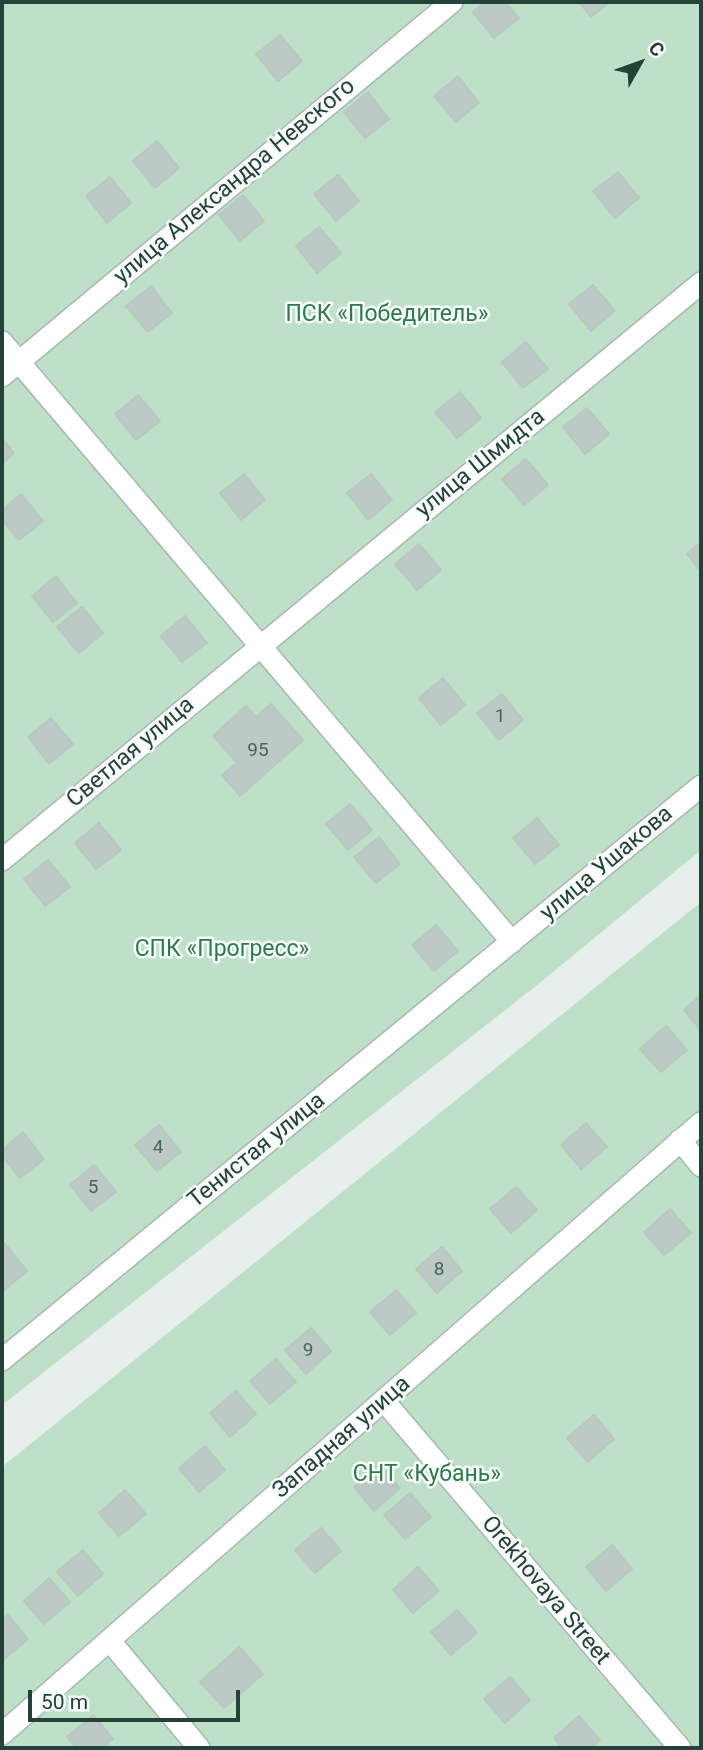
<!DOCTYPE html>
<meta charset="utf-8">
<style>
body{margin:0}
#map{position:relative;width:703px;height:1750px;overflow:hidden;background:#e6efeb;font-family:Roboto,sans-serif}
canvas{display:block}
.frame{position:absolute;inset:0;border:4px solid #24423a;pointer-events:none}
.north{position:absolute;left:605px;top:28px;width:70px;height:70px;-webkit-text-stroke:5px #f7fbf9;paint-order:stroke;rotate:50deg;font-size:19px;font-weight:700;line-height:28px;text-align:center;color:#24423a}
.north::after{content:'';display:block;margin:auto;width:24px;height:32px;background:#24423a;clip-path:polygon(50% 0,100% 100%,50% 72%,0 100%)}
.scale{position:absolute;left:28px;top:1690px;width:212px;height:32px;box-sizing:border-box;border:4px solid #24423a;border-top:0;padding-left:9px;font-size:21px;line-height:24px;white-space:nowrap;color:#24423a;-webkit-text-stroke:5px #f7fbf9;paint-order:stroke}
</style>
<div id="map">
<canvas width="703" height="1750"></canvas>
<div class="frame"></div>
<div class="north">С</div>
<div class="scale">50 m</div>
</div>
<script>
const context = document.querySelector('canvas').getContext('2d');
context.lineJoin = 'round';
function fillPath(path, color) {
  context.fillStyle = color;
  context.fill(path, 'evenodd');
}
function shape(rows) {
  const path = new Path2D();
  for (const r of rows) {
    path.moveTo(r[0], r[1]);
    for (let i = 2; i < r.length; i += 2) path.lineTo(r[i], r[i + 1]);
  }
  return path;
}
function trace(path, color, width, dash) {
  context.strokeStyle = color;
  context.lineWidth = width;
  context.lineCap = dash ? 'butt' : 'round';
  context.setLineDash(dash || []);
  context.stroke(path);
}
function drawText(font, color, halo, rows, align = 'center') {
  context.font = font + ' Roboto,sans-serif';
  context.lineWidth = 5;
  context.setLineDash([]);
  context.textBaseline = 'middle';
  context.strokeStyle = halo;
  context.fillStyle = color;
  for (const [text, x, y, turn = 0] of rows) {
    context.save();
    context.translate(x, y);
    context.rotate((+turn || 0) * Math.PI / 180);
    context.textAlign = isNaN(turn) ? turn : align;
    if (halo) context.strokeText(text, 0, 0);
    context.fillText(text, 0, 0);
    context.restore();
  }
}
fillPath(shape([
 [2,2,701,2,701,850,541,982,2,1405],
 [701,902,701,1748,2,1748,2,1467]
]), '#bfe0c8');
const building = shape([
 [485,2,505,2,519,18,494,38,473,12,485,2],
 [579,2,609,2,591,17,579,2],
 [280,35,302,61,278,81,256,54,280,35],
 [458,76,479,103,456,122,434,96,458,76],
 [368,92,389,119,365,138,344,112,368,92],
 [157,141,179,168,155,188,133,161,157,141],
 [618,172,639,198,615,218,593,191,618,172],
 [338,175,359,201,336,221,314,194,338,175],
 [110,177,131,203,107,223,86,196,110,177],
 [243,195,264,221,240,241,219,215,243,195],
 [319,227,341,253,317,273,296,246,319,227],
 [593,285,615,311,591,331,569,304,593,285],
 [151,286,172,313,148,332,126,306,151,286],
 [526,342,548,369,523,388,502,362,526,342],
 [460,392,481,418,457,438,435,412,460,392],
 [138,395,160,421,136,440,115,414,138,395],
 [587,408,609,434,585,454,563,427,587,408],
 [2,438,14,453,2,464,2,438],
 [526,459,548,485,524,505,502,479,526,459],
 [244,474,265,500,241,520,220,493,244,474],
 [371,474,392,500,368,520,347,493,371,474],
 [21,494,43,521,19,540,2,520,2,510,21,494],
 [701,542,701,572,687,554,701,542],
 [419,544,441,570,417,590,395,564,419,544],
 [56,576,77,603,53,622,32,596,56,576],
 [82,607,103,633,79,653,57,627,82,607],
 [185,616,207,643,182,662,161,636,185,616],
 [443,678,465,705,441,725,419,698,443,678],
 [502,694,523,720,499,740,477,713,502,694],
 [271,704,303,740,240,796,222,775,237,763,213,736,246,706,256,717,271,704],
 [51,718,73,744,49,764,28,737,51,718],
 [350,804,372,830,348,850,326,824,350,804],
 [537,818,559,845,535,864,513,838,537,818],
 [99,823,121,850,96,869,75,843,99,823],
 [379,837,400,864,376,883,354,857,379,837],
 [48,860,70,887,45,906,24,879,48,860],
 [436,925,458,951,434,971,412,945,436,925],
 [701,995,701,1030,684,1010,701,995],
 [666,1026,687,1050,661,1072,640,1049,666,1026],
 [586,1123,607,1147,581,1169,561,1145,586,1123],
 [159,1125,181,1152,157,1171,135,1145,159,1125],
 [23,1132,44,1159,20,1178,2,1156,2,1150,23,1132],
 [94,1165,116,1192,91,1211,70,1185,94,1165],
 [516,1187,537,1210,511,1233,490,1209,516,1187],
 [670,1209,691,1233,664,1255,644,1232,670,1209],
 [5,1244,27,1271,3,1291,2,1247,5,1244],
 [442,1247,462,1271,437,1293,416,1269,442,1247],
 [396,1290,416,1313,390,1335,370,1312,396,1290],
 [311,1328,331,1351,306,1374,285,1350,311,1328],
 [276,1359,296,1382,270,1404,250,1381,276,1359],
 [236,1391,256,1414,230,1437,210,1413,236,1391],
 [594,1415,614,1439,588,1462,567,1438,594,1415],
 [205,1446,225,1470,199,1492,179,1468,205,1446],
 [380,1465,400,1488,374,1511,354,1487,380,1465],
 [125,1490,146,1514,119,1536,99,1513,125,1490],
 [410,1493,431,1517,405,1539,384,1515,410,1493],
 [321,1528,341,1551,315,1573,295,1550,321,1528],
 [612,1545,632,1569,606,1591,586,1567,612,1545],
 [83,1550,103,1574,78,1596,57,1572,83,1550],
 [418,1567,439,1591,413,1613,393,1590,418,1567],
 [49,1578,70,1602,44,1624,24,1601,49,1578],
 [457,1610,477,1633,451,1655,431,1632,457,1610],
 [8,1615,28,1639,2,1661,2,1620,8,1615],
 [239,1647,263,1674,224,1708,200,1682,239,1647],
 [510,1677,530,1700,505,1723,484,1699,510,1677],
 [93,1715,113,1739,102,1748,77,1748,67,1737,93,1715],
 [579,1716,600,1740,590,1748,562,1748,554,1738,579,1716]
]);
fillPath(building, '#bbcac4');
trace(building, '#b8c9c2', 2);
const minor = shape([
 [2,342,512,942],
 [2,376,452,2],
 [2,860,701,283],
 [680,1140,701,1166],
 [2,1360,701,786],
 [384,1401,680,1748],
 [110,1641,199,1748],
 [2,1734,701,1123]
]);
trace(minor, '#a8b8b2', 24);
trace(minor, '#fff', 21);
drawText('19px', '#4a645c', null, [
 ["1",500,717],
 ["95",258,751],
 ["4",158,1148],
 ["5",93,1188],
 ["8",439,1270],
 ["9",308,1351]
]);
drawText('23px', '#24423a', '#f7fbf9', [
 ["улица Александра Невского",235,182,-40],
 ["улица Шмидта",481,464,-39],
 ["Светлая улица",131,753,-40],
 ["улица Ушакова",607,864,-40],
 ["Тенистая улица",257,1151,-39],
 ["Западная улица",342,1438,-41],
 ["Orekhovaya Street",545,1591,50]
]);
drawText('23px', '#2d7a4b', '#f7fbf9', [
 ["ПСК «Победитель»",387,315],
 ["СПК «Прогресс»",222,950],
 ["СНТ «Кубань»",427,1475]
]);
</script>
